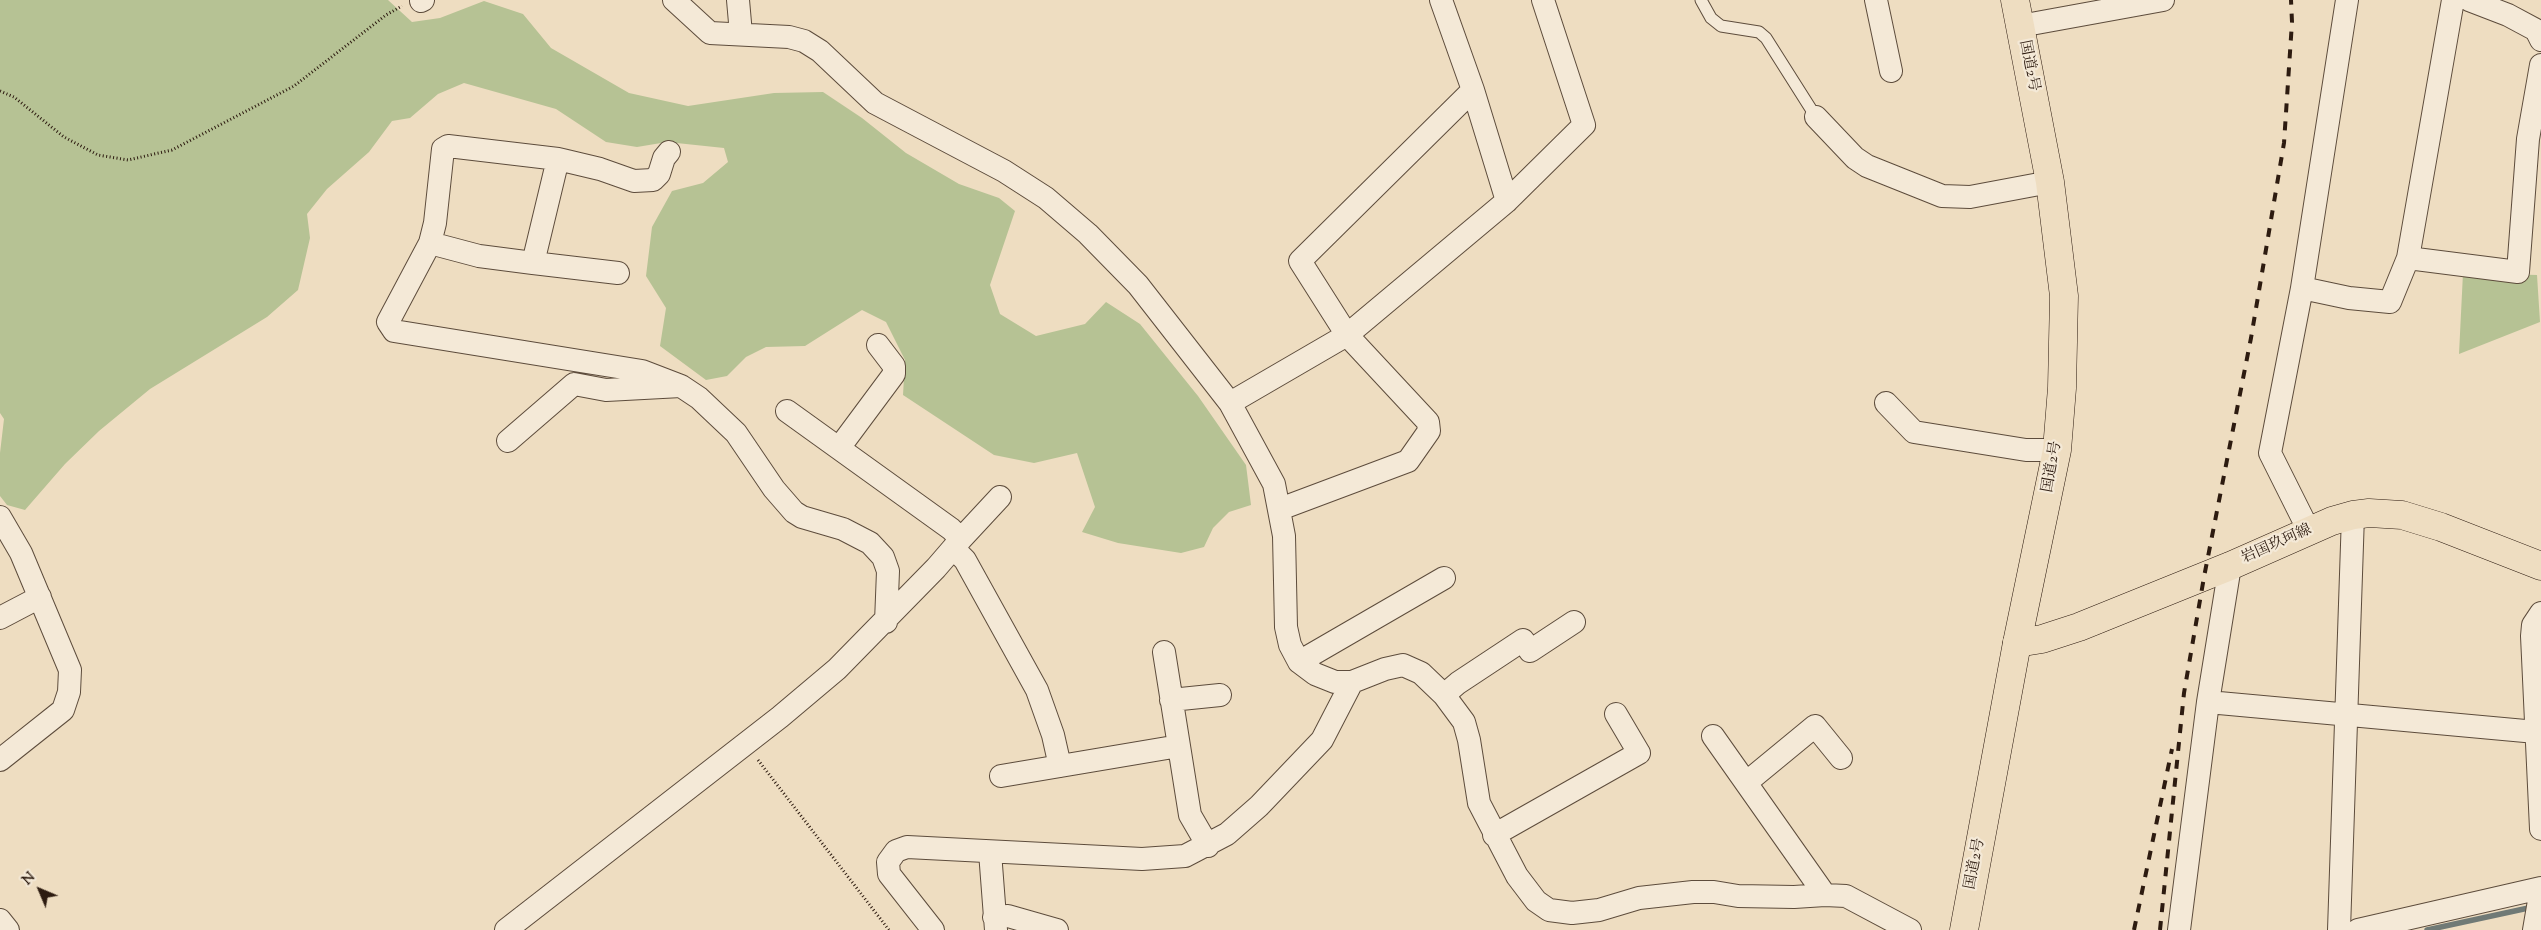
<!DOCTYPE html>
<meta charset="utf-8">
<style>
body{margin:0}
#map{position:relative;width:2541px;height:930px;overflow:hidden;background:#eeddc1;font-family:"Sorts Mill Goudy",serif}
canvas{display:block}
.north{position:absolute;left:15px;top:865px;width:50px;height:50px;-webkit-text-stroke:4px #f4e9d7;paint-order:stroke;rotate:315deg;font-size:14px;font-weight:700;line-height:20px;text-align:center;color:#2d1b10}
.north::after{content:'';display:block;margin:auto;width:18px;height:22px;background:#2d1b10;clip-path:polygon(50% 0,100% 100%,50% 72%,0 100%)}
</style>
<div id="map">
<canvas width="2541" height="930"></canvas>
<div class="north">N</div>
</div>
<script>
const context = document.querySelector('canvas').getContext('2d');
context.lineJoin = 'round';
function fillPath(path, color) {
  context.fillStyle = color;
  context.fill(path, 'evenodd');
}
function shape(rows) {
  const path = new Path2D();
  for (const r of rows) {
    path.moveTo(r[0], r[1]);
    for (let i = 2; i < r.length; i += 2) path.lineTo(r[i], r[i + 1]);
  }
  return path;
}
function trace(path, color, width, dash) {
  context.strokeStyle = color;
  context.lineWidth = width;
  context.lineCap = dash ? 'butt' : 'round';
  context.setLineDash(dash || []);
  context.stroke(path);
}
function drawText(font, color, halo, rows, align = 'center') {
  context.font = font + ' "Sorts Mill Goudy","Noto Serif JP",serif';
  context.lineWidth = 4.5;
  context.setLineDash([]);
  context.textBaseline = 'middle';
  context.strokeStyle = halo;
  context.fillStyle = color;
  for (const [text, x, y, turn = 0] of rows) {
    context.save();
    context.translate(x, y);
    context.rotate((+turn || 0) * Math.PI / 180);
    context.textAlign = isNaN(turn) ? turn : align;
    if (halo) context.strokeText(text, 0, 0);
    context.fillText(text, 0, 0);
    context.restore();
  }
}
fillPath(shape([
 [0,0,388,0,412,22,440,18,484,1,523,14,551,48,629,93,688,106,774,93,823,92,862,118,906,153,959,184,999,198,1015,211,990,285,1000,314,1036,336,1085,324,1106,302,1140,324,1198,396,1246,465,1251,505,1229,512,1213,528,1204,547,1181,553,1118,543,1082,532,1095,507,1077,453,1034,463,994,455,903,395,905,360,886,322,862,310,805,346,766,347,746,357,727,376,706,380,660,346,666,308,646,276,652,227,672,191,703,183,728,162,724,148,667,142,637,147,606,142,556,109,464,83,438,94,410,118,392,121,369,152,327,189,307,214,310,238,298,290,267,317,150,389,99,431,65,464,25,510,7,505,0,496,0,453,4,419,0,413],
 [2463,273,2537,275,2540,322,2459,354]
]), '#b6c294');
trace(shape([
 [2427,930,2533,907]
]), '#707a76', 5.5);
const lane = shape([
 [1701,0,1711,18,1721,26,1759,32,1766,38,1816,117]
]);
const street = shape([
 [674,0,710,33,789,37,804,41,820,51,875,103,1004,171,1046,198,1088,234,1138,285,1230,403,1274,484,1284,536,1286,627,1290,645,1299,662,1315,674,1335,682,1352,682,1385,669,1403,665,1421,673,1444,695,1464,722,1469,740,1479,803,1517,876,1536,901,1549,910,1572,913,1599,910,1639,898,1693,892,1714,892,1738,896,1794,897,1825,895,1846,896,1910,930],
 [738,0,741,34],
 [1441,0,1473,90,1507,201],
 [1876,0,1891,71],
 [2347,0,2302,288,2349,298,2390,302,2408,258,2518,272,2528,139,2541,65],
 [2469,0,2508,15,2536,30,2541,40],
 [421,1,423,0],
 [2020,26,2163,0],
 [1816,117,1855,158,1867,166,1942,196,1970,197,2050,182],
 [669,152,664,158,659,174,653,180,634,181,600,169,558,159,448,146,443,149,435,223,430,243,388,322,394,331,642,371,681,386],
 [558,159,533,263,618,273],
 [430,243,479,256,533,263],
 [2408,258,2453,0],
 [2302,288,2270,453,2309,531],
 [1230,403,1347,335,1507,201,1584,125,1543,0],
 [1886,403,1914,432,2026,450,2057,450],
 [508,441,574,384,606,390,681,386,699,398,736,433,774,489,794,512,802,517,843,529,870,543,883,557,888,571,886,622],
 [839,448,894,374,894,366,878,345],
 [1280,509,1408,461,1429,431,1428,422,1347,335,1300,261,1473,90],
 [0,517,21,553,70,670,69,692,63,710,0,760],
 [961,539,1000,497],
 [954,549,965,560,1037,690,1053,735,1060,766],
 [2541,613,2533,625,2532,636,2541,829],
 [0,618,40,597],
 [1164,652,1190,815,1208,846],
 [1299,662,1444,578],
 [1444,695,1458,683,1523,640,1530,651,1574,622],
 [1171,700,1220,695],
 [2208,702,2536,732],
 [1713,736,1825,895],
 [1001,776,1179,746],
 [1747,782,1815,726,1841,758],
 [1494,835,1639,753,1616,714],
 [990,852,996,930],
 [994,917,1008,916,1057,930],
 [0,920,8,930],
 [506,930,780,717,837,669,936,568,961,539,951,529,787,411],
 [933,930,889,874,888,862,896,851,907,847,1142,859,1185,856,1227,834,1259,806,1322,740,1352,682],
 [2179,930,2208,702,2230,566],
 [2339,930,2353,515],
 [2358,930,2541,888],
 [2534,930,2541,889]
]);
const primary = shape([
 [2017,643,2042,639,2079,627,2230,566,2332,521,2353,515,2369,513,2402,515,2441,527,2541,566]
]);
const highway = shape([
 [1964,930,2017,643,2057,450,2062,388,2064,296,2050,182,2015,0]
]);
trace(lane, '#5d4c3c', 13);
trace(street, '#5d4c3c', 24);
trace(primary, '#2d1b10', 29);
trace(highway, '#2d1b10', 29);
trace(shape([
 [0,91,14,97,64,137,98,155,128,160,172,150,294,86,386,15,402,6],
 [758,760,889,930]
]), '#2d1b10', 3, [1, 2.5]);
trace(lane, '#f4e9d7', 11);
trace(street, '#f4e9d7', 22);
trace(primary, '#eeddc1', 28);
trace(highway, '#eeddc1', 28);
trace(shape([
 [2134,930,2172,749],
 [2160,930,2184,693,2204,577,2251,338,2284,143,2292,22,2291,0]
]), '#2d1b10', 4, [9, 9]);
drawText('15px', '#2d1b10', '#f4e9d7', [
 ["国道2号",2028,66,79],
 ["国道2号",2053,467,-80],
 ["岩国玖珂線",2277,545,-24],
 ["国道2号",1976,864,-79]
]);
</script>
